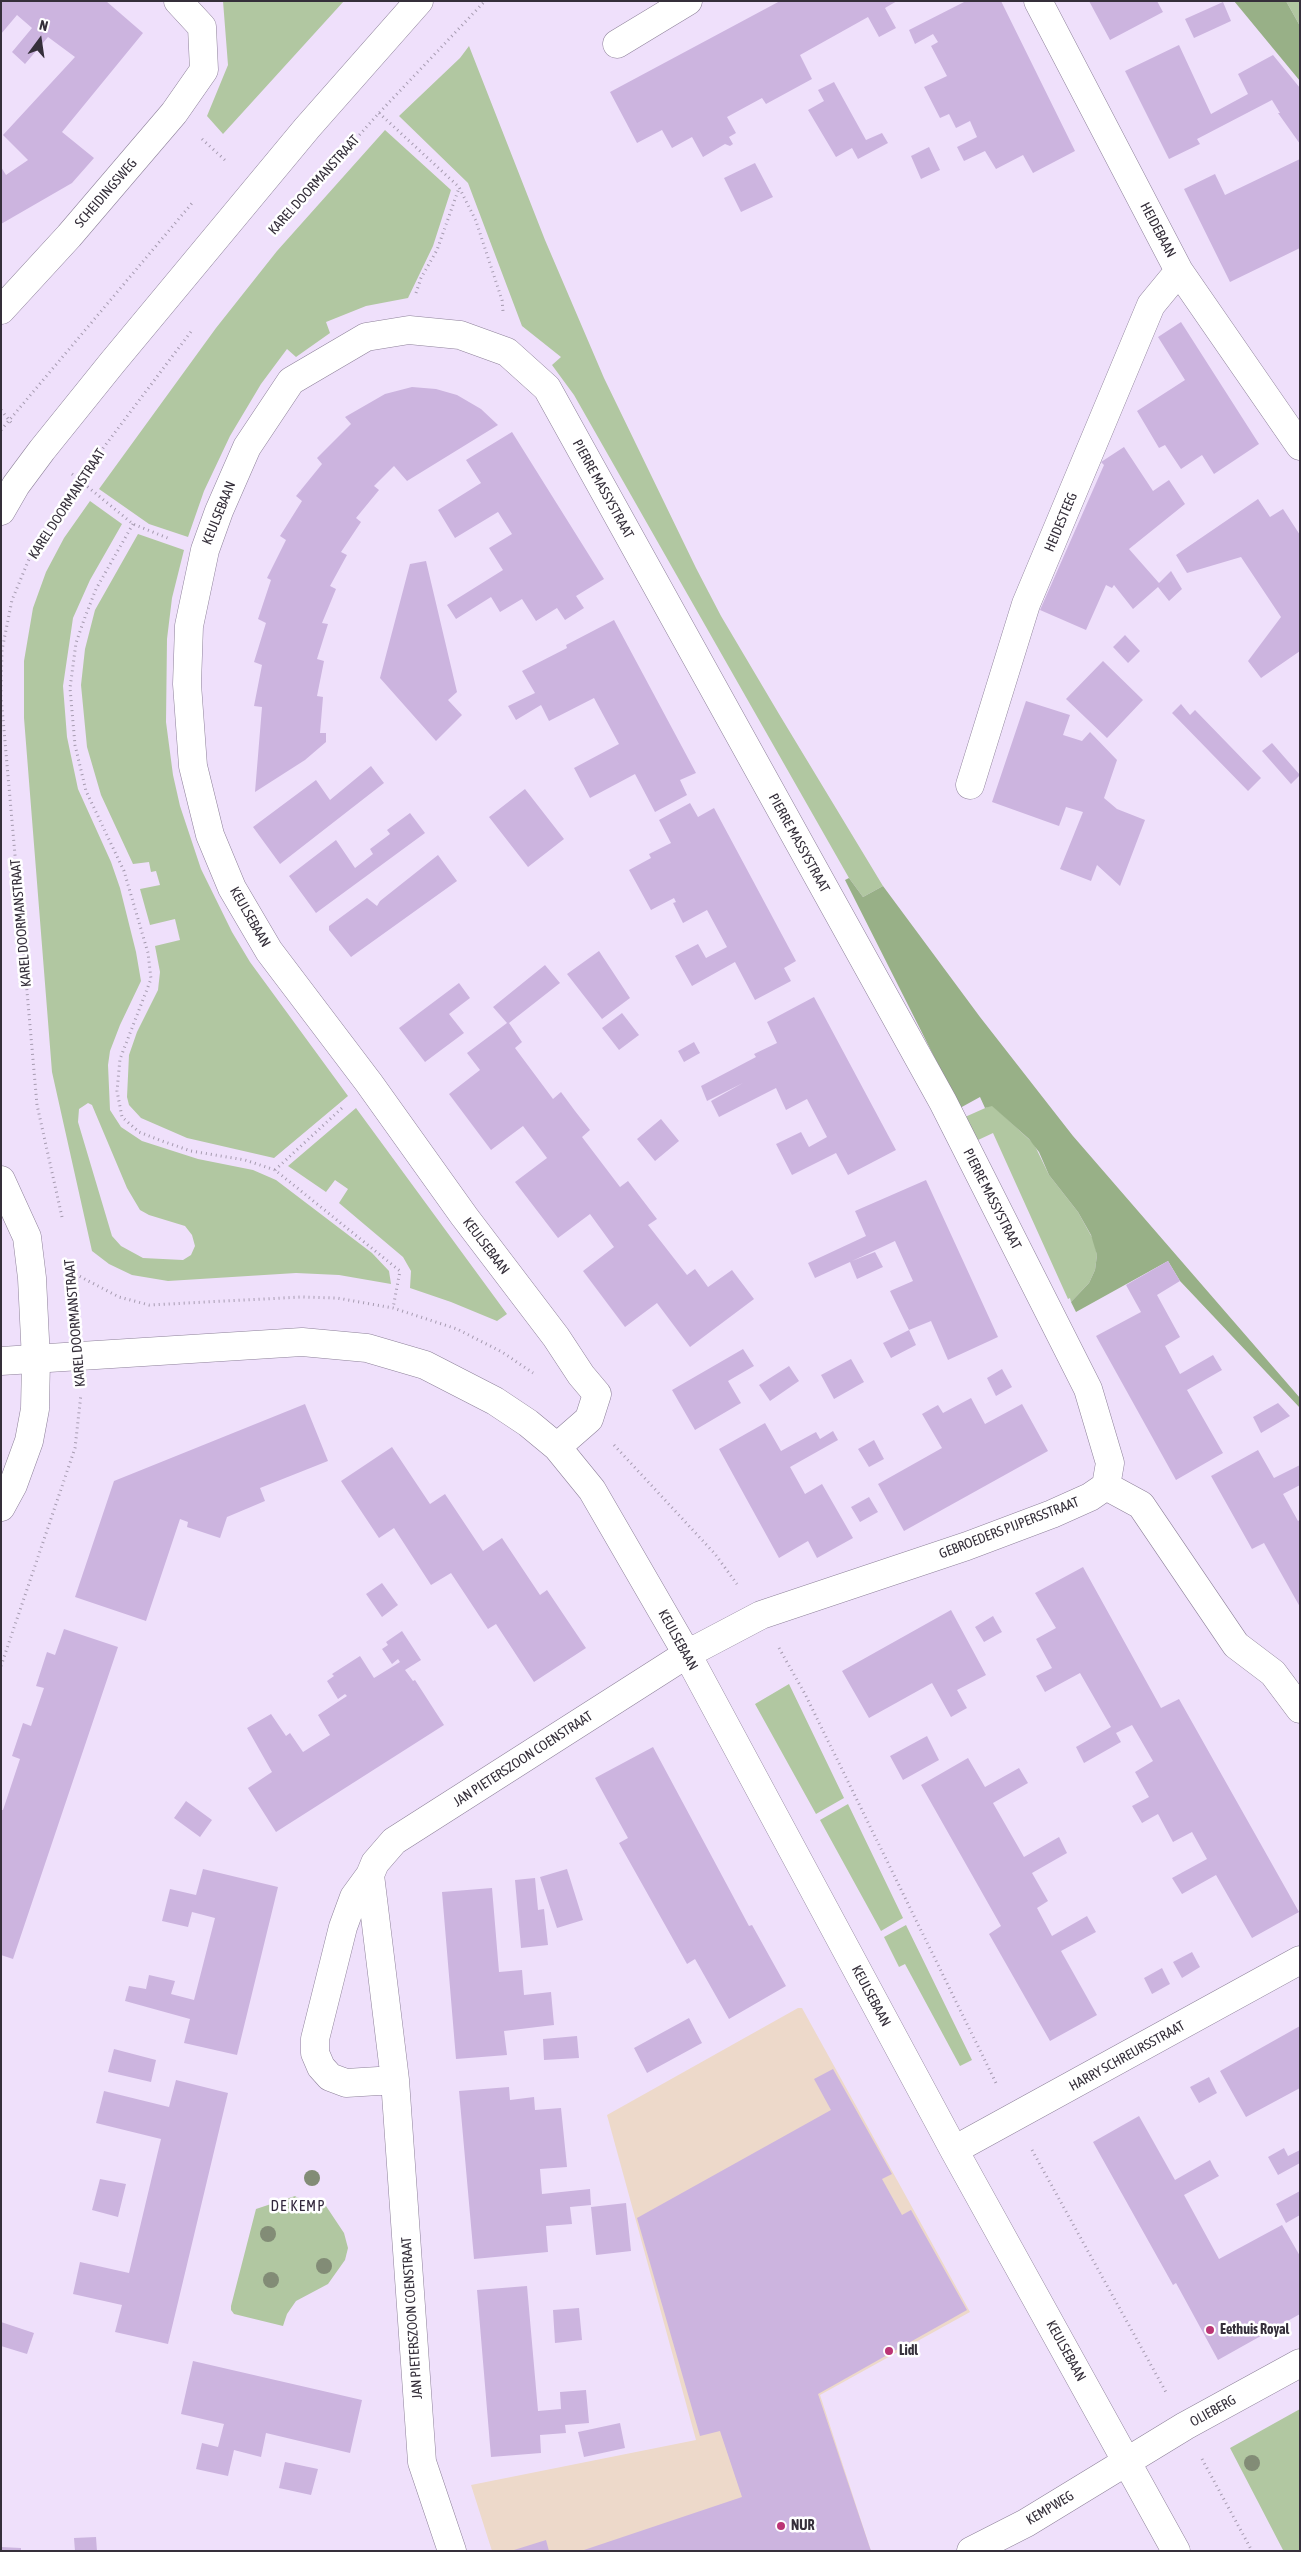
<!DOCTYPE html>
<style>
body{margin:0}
#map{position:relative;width:1301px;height:2552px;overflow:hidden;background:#efe0fb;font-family:"Asap Condensed",sans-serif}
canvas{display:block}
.frame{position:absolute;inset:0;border:2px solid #352f3a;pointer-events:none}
.north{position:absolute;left:15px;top:15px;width:50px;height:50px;-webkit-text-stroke:4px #fff;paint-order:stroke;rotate:14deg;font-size:14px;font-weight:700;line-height:20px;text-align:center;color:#352f3a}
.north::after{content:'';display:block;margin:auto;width:18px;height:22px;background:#352f3a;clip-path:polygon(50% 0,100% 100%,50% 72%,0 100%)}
</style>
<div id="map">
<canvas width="1301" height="2552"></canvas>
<div class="frame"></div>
<div class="north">N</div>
</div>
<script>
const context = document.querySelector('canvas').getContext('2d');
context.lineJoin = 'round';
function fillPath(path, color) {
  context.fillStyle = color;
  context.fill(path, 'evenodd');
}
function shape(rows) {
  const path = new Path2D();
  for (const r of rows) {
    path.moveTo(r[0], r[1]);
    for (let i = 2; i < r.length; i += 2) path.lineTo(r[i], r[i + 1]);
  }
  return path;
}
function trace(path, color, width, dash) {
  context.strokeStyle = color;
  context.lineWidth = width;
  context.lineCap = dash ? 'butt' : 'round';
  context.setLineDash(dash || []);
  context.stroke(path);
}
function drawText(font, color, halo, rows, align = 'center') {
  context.font = font + ' "Asap Condensed",sans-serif';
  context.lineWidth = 5;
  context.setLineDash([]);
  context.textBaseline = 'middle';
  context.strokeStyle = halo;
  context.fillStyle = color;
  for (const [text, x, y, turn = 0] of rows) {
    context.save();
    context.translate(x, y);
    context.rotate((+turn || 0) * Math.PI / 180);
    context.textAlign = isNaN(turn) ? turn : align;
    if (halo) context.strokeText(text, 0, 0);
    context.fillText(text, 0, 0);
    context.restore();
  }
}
fillPath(shape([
 [798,2008,802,2008,970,2312,820,2395,871,2551,492,2551,471,2485,696,2440,607,2115]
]), '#edd9ca');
fillPath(shape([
 [223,1,344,1,223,134,207,116,228,65],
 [1286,1,1300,1,1300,26],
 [469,46,545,240,604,378,696,568,721,616,779,714,883,886,863,897,849,878,574,395,552,365,561,357,522,326,468,183,399,116,460,58],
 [385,130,451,190,433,246,408,298,366,306,326,322,330,333,296,357,287,349,261,384,230,436,204,491,188,537,149,524,99,489,216,328,277,251],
 [90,501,122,524,90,580,73,618,63,686,67,737,78,789,111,862,120,888,136,952,141,981,120,1025,110,1051,108,1065,110,1110,121,1127,142,1141,198,1159,253,1170,276,1180,372,1253,389,1271,391,1284,339,1275,296,1273,168,1281,132,1275,109,1264,92,1251,52,1072,24,718,24,661,33,608,46,572,64,538],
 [88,1103,92,1105,127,1188,140,1210,149,1215,185,1226,192,1235,195,1246,191,1255,183,1260,143,1258,121,1246,112,1236,78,1122,79,1109],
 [138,534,184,550,172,598,167,639,166,722,173,775,180,806,201,869,232,932,250,962,348,1096,274,1158,187,1138,141,1118,129,1105,127,1097,129,1055,137,1032,158,990,160,972,155,946,180,940,175,919,150,925,140,889,160,885,156,871,151,872,149,862,133,864,101,795,87,747,81,685,85,649,95,610],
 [992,1105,1034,1144,1049,1175,1078,1212,1094,1241,1097,1255,1095,1270,1089,1283,1071,1302,1070,1298,1068,1299,993,1133,976,1141,965,1117],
 [356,1108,507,1314,497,1321,451,1302,410,1288,411,1271,403,1257,339,1203,348,1189,335,1180,326,1192,288,1166],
 [789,1684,844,1798,816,1814,755,1704],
 [848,1804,903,1918,881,1931,820,1820],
 [906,1925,972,2060,960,2066,905,1964,899,1967,884,1937],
 [295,2196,309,2205,326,2206,344,2233,348,2248,345,2260,328,2284,296,2301,287,2314,283,2326,234,2314,231,2310,231,2306,256,2209],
 [1300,2409,1300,2551,1287,2551,1283,2550,1230,2448]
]), '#b1c7a1');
fillPath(shape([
 [1234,1,1286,1,1300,26,1300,81],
 [849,878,863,897,883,886,980,1017,1073,1136,1300,1398,1300,1408,1180,1281,1168,1261,1076,1312,1071,1302,1089,1283,1095,1270,1097,1255,1091,1235,1078,1212,1049,1175,1039,1152,1029,1139,992,1106,985,1108,980,1097,960,1108,845,880]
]), '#98b087');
fillPath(shape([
 [1,1,106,1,143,33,62,132,94,158,72,183,1,224,1,167,6,175,28,160,3,135,75,57,48,37,25,64,12,52,32,28,17,15,1,34],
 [780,1,897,1,885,8,896,28,879,37,868,17,800,55,812,79,766,104,762,98,727,117,736,133,729,137,733,144,730,146,725,144,703,157,692,137,672,148,662,130,637,143,610,92],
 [966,1,1001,1,1075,151,1033,173,1023,155,996,169,985,151,964,161,957,147,977,137,970,121,956,128,949,114,940,118,924,87,947,76,931,46,938,42,933,34,915,44,909,30],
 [1089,1,1157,1,1163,12,1110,40],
 [1223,2,1231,21,1194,38,1185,19],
 [1179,45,1211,114,1248,94,1238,74,1273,55,1300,88,1300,144,1278,113,1280,113,1272,100,1197,139,1200,144,1169,159,1125,71],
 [834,82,866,140,882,133,888,143,858,159,852,148,836,157,808,110,824,101,818,90],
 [929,147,940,170,921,179,911,156],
 [1300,159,1300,248,1230,282,1184,189,1215,174,1225,195],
 [755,163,773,197,741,212,724,178],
 [1181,322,1259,444,1214,474,1202,455,1181,469,1165,445,1159,448,1137,411,1185,380,1158,337],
 [412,387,436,389,457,395,481,409,498,425,407,481,394,466,374,486,379,490,356,518,361,522,341,552,347,555,330,586,336,589,322,623,328,624,317,659,324,661,317,696,323,697,320,733,326,733,326,742,305,760,255,792,262,707,254,706,262,665,254,662,266,623,258,619,271,580,267,578,286,540,280,536,302,501,296,496,322,464,317,458,351,424,345,417,385,394],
 [512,432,604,579,576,596,584,608,565,620,557,608,536,621,522,599,500,612,491,597,456,619,447,605,503,570,489,548,512,534,498,512,455,538,438,510,481,483,466,460],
 [1124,447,1153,491,1169,480,1185,504,1129,549,1159,583,1171,571,1182,589,1169,601,1158,587,1133,609,1114,585,1112,588,1106,585,1086,630,1040,610,1104,465,1101,462],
 [1258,499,1270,517,1283,509,1300,535,1300,651,1261,678,1248,661,1281,617,1241,557,1187,573,1176,555],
 [426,561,457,692,448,700,462,715,436,741,380,678,410,564],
 [614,620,696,773,680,780,687,795,655,812,635,774,590,798,574,768,619,744,594,698,549,721,541,705,516,720,508,706,535,693,522,671,567,648,566,645],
 [1125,635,1140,651,1128,663,1113,647],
 [1103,661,1143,700,1107,738,1066,699],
 [1026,701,1070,715,1063,735,1082,741,1090,732,1117,760,1104,798,1117,809,1145,820,1120,886,1097,865,1091,881,1060,869,1083,812,1066,807,1059,826,992,802],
 [1181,704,1190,715,1195,710,1261,778,1248,791,1172,713],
 [1272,743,1300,775,1291,784,1262,751],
 [371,766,384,783,280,864,253,827,316,780,330,800],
 [525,789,564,839,528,867,489,817],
 [690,803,698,817,714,808,796,961,784,968,791,981,755,1000,735,962,692,986,675,956,698,944,706,958,727,947,707,910,683,923,673,903,676,902,674,898,651,910,629,870,651,858,649,854,671,843,659,820],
 [410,813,425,833,316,913,289,876,336,840,355,868,373,854,370,849,390,834,387,830],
 [438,855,457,881,351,957,329,930,329,926,367,898,377,906,380,901],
 [599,951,630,998,602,1019,567,974],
 [545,965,560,983,509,1023,522,1042,515,1048,553,1099,561,1092,575,1111,590,1130,582,1137,620,1187,628,1181,657,1219,648,1225,687,1275,695,1269,708,1287,732,1270,754,1299,690,1347,657,1303,625,1327,583,1271,614,1247,590,1214,558,1238,515,1182,547,1158,523,1126,491,1150,449,1094,480,1070,467,1053,507,1023,493,1007],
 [459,983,470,998,449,1014,464,1033,425,1062,399,1028],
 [814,997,896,1150,848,1175,836,1153,792,1175,776,1144,801,1132,809,1147,827,1137,807,1099,786,1110,776,1088,719,1117,711,1101,743,1083,707,1101,701,1086,756,1057,754,1054,777,1043,767,1022],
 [622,1013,639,1035,619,1050,602,1028],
 [694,1042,700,1053,684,1062,678,1051],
 [661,1119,679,1141,655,1161,637,1139],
 [926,1180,998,1337,948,1360,931,1321,909,1330,890,1291,913,1281,895,1241,852,1261,875,1252,883,1267,857,1279,850,1262,815,1278,808,1263,866,1236,855,1211],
 [1168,1261,1180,1281,1157,1295,1180,1337,1165,1346,1180,1374,1213,1355,1222,1370,1187,1390,1223,1453,1176,1480,1096,1336,1141,1312,1126,1285],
 [909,1330,916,1345,891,1358,883,1343],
 [743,1349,754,1366,728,1381,741,1403,695,1430,672,1390],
 [851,1359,864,1382,834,1399,821,1375],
 [789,1366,799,1381,770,1401,759,1385],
 [1002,1369,1012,1387,996,1396,987,1378],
 [971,1398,985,1424,1022,1404,1048,1451,904,1531,878,1484,942,1448,922,1414,938,1405,943,1413],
 [1278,1403,1290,1416,1261,1433,1253,1417],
 [305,1404,328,1461,260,1488,265,1501,227,1517,220,1538,187,1527,188,1522,180,1519,146,1621,75,1597,114,1481],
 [765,1423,781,1451,816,1432,820,1439,833,1431,838,1440,790,1467,805,1494,822,1484,853,1538,817,1558,808,1541,779,1558,719,1449],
 [874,1440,884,1459,869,1467,858,1449],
 [392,1447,430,1504,445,1494,483,1551,502,1538,540,1595,547,1590,586,1648,534,1682,496,1624,488,1629,451,1573,431,1585,394,1528,379,1538,341,1481],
 [1258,1450,1274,1478,1300,1465,1300,1485,1283,1494,1298,1521,1300,1520,1300,1607,1264,1543,1252,1549,1211,1476],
 [869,1497,878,1512,860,1522,851,1507],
 [1083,1567,1161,1708,1179,1699,1299,1912,1252,1938,1216,1875,1182,1894,1172,1878,1207,1859,1192,1832,1173,1842,1158,1814,1142,1823,1132,1806,1149,1797,1135,1772,1153,1761,1132,1725,1116,1733,1121,1742,1084,1763,1076,1747,1111,1727,1080,1673,1045,1692,1036,1676,1052,1668,1036,1639,1056,1628,1035,1593],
 [382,1583,398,1605,382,1617,366,1594],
 [951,1610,986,1675,957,1690,967,1708,951,1717,932,1683,869,1718,842,1671],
 [993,1616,1002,1632,984,1642,975,1627],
 [64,1629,118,1647,13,1959,1,1955,1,1810,3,1810,20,1759,12,1756,23,1723,31,1726,44,1688,36,1686,47,1652,55,1655],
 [402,1631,421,1660,405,1670,413,1681,415,1680,444,1725,276,1832,248,1788,272,1772,247,1728,271,1714,286,1736,290,1733,303,1752,330,1735,318,1715,347,1696,345,1694,338,1699,327,1681,334,1676,332,1674,360,1656,374,1678,400,1662,398,1659,392,1664,382,1649,388,1645,386,1642],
 [927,1736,939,1760,903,1780,890,1756],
 [653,1747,749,1926,752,1925,786,1986,729,2019,695,1959,687,1964,619,1843,628,1838,595,1778],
 [968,1758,985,1787,1019,1768,1028,1783,993,1803,1024,1857,1059,1837,1067,1853,1032,1873,1048,1901,1037,1908,1052,1936,1087,1916,1096,1932,1061,1951,1097,2015,1050,2041,989,1934,1001,1926,921,1785],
 [186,1801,212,1820,200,1837,174,1818],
 [203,1869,278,1887,237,2055,184,2043,190,2019,125,2001,129,1986,146,1989,149,1975,175,1981,171,1994,194,2000,215,1918,192,1912,188,1927,162,1921,170,1889,196,1895],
 [567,1869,583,1920,557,1928,540,1877],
 [535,1878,538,1910,544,1909,548,1945,521,1948,515,1880],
 [492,1888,499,1972,522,1970,524,1995,551,1992,554,2025,504,2031,507,2055,456,2059,442,1892],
 [1192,1952,1200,1967,1182,1978,1173,1962],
 [1162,1968,1170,1984,1152,1994,1144,1978],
 [689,2018,702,2043,647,2073,634,2048],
 [1300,2026,1300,2088,1246,2117,1220,2071],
 [577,2036,579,2058,544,2060,543,2039],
 [114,2049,156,2060,151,2082,108,2072],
 [833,2069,892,2174,882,2179,902,2215,911,2210,967,2310,818,2394,871,2551,581,2551,742,2497,720,2431,700,2436,637,2218,831,2110,814,2079],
 [1209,2077,1217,2093,1199,2103,1190,2087],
 [176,2080,228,2093,168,2344,115,2332,122,2305,73,2294,80,2262,129,2273,161,2139,96,2123,104,2091,169,2107],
 [509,2087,510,2100,534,2097,535,2110,561,2108,567,2167,540,2169,542,2194,590,2189,591,2205,570,2207,572,2224,546,2226,548,2252,474,2259,459,2091],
 [1139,2116,1175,2180,1210,2160,1214,2168,1219,2176,1184,2195,1219,2259,1282,2225,1300,2256,1300,2314,1218,2360,1176,2283,1173,2285,1093,2142],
 [1284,2148,1288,2156,1300,2150,1300,2163,1278,2175,1268,2157],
 [100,2179,126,2184,118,2217,92,2210],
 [1300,2191,1300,2215,1286,2223,1276,2204],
 [626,2203,631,2251,596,2255,591,2207],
 [527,2286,538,2411,561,2409,560,2392,586,2390,589,2423,565,2425,566,2433,540,2435,541,2453,491,2457,477,2290],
 [579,2308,582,2340,555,2343,553,2310],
 [1,2322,34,2333,27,2354,1,2346],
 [193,2361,362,2400,350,2453,266,2433,261,2457,234,2450,228,2476,196,2469,202,2443,218,2447,224,2424,181,2414],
 [620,2423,625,2448,584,2457,578,2432],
 [285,2462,318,2469,311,2495,279,2488],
 [96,2537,97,2551,75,2551,74,2538],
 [546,2540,549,2551,515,2551,514,2550],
 [1,2547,21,2548,21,2551,1,2551]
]), '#ccb4df');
const minor = shape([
 [1038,1,1179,271,1300,446],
 [617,44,688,1],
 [1,310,69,236,174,113,204,70,202,27,178,1],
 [970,785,1026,604,1151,305,1179,271],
 [1,1361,302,1342,367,1348,425,1365,495,1401,528,1423,557,1447,592,1490,687,1654,954,2150,1176,2551],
 [557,1447,589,1419,597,1394,581,1375,556,1337,464,1216,369,1083,269,951,232,888,210,835,193,766,187,684,189,626,205,550,219,511,247,447,291,381,366,337,409,330,460,335,507,352,547,388,943,1102,1088,1389,1110,1463,1106,1486],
 [370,1875,354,1897,343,1927,315,2039,315,2053,321,2067,330,2077,346,2083,395,2080],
 [954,2150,1300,1960],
 [452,2551,422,2462,395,2080,370,1875,375,1863,394,1841,687,1654,761,1615,967,1546,1052,1514,1090,1497,1106,1486,1141,1505,1236,1645,1273,1673,1300,1709],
 [971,2551,1026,2523,1185,2426,1300,2363]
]);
const major = shape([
 [1,511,16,485,42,450,112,363,307,128,419,1],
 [1,1180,27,1237,32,1278,36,1360,35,1409,29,1441,13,1485,1,1507]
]);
trace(minor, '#8d8099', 29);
trace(major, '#8d8099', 29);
trace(shape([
 [379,113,459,187,476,221,502,300,503,311],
 [202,139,227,162],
 [283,221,379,113,485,1],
 [416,293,421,278,437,250,459,188],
 [1,410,13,425],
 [1,430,193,202],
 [72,474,133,524,170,539],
 [133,524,96,589,85,617,76,643,70,688,75,745,86,791,124,871,148,953,151,979,120,1059,117,1091,122,1117,139,1132,162,1141,191,1151,245,1160,275,1170,400,1271,393,1308],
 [275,1170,342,1108],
 [62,1217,37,1105,1,696,2,650,12,600,32,552,79,480,193,329],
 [70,1275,79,1276,119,1297,149,1305,301,1297,337,1298,393,1308,457,1329,502,1352,533,1373],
 [73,1282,76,1318],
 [614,1445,715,1554,737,1584],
 [779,1648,805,1694,996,2083],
 [1,1666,75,1448,81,1394],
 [1032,2150,1167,2394],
 [1202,2459,1252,2551]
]), '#a69bb0', 3, [1, 4]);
trace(minor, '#fff', 28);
trace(major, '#fff', 28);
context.fillStyle = '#828c76';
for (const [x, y] of [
 [312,2178],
 [268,2234],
 [324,2266],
 [271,2280],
 [1252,2463]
]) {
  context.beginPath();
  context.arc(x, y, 8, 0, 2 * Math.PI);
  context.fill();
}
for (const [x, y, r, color] of [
 [1210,2330,5,"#bb3474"],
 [889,2351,5,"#bb3474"],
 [781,2526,5,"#bb3474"]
]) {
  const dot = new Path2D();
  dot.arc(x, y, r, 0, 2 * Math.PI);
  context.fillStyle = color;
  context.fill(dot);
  trace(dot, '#fff', 2);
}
drawText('14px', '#352f3a', '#fff', [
 ["KAREL DOORMANSTRAAT",314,185,-48],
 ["SCHEIDINGSWEG",106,193,-49],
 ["HEIDEBAAN",1158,230,62],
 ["PIERRE MASSYSTRAAT",603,489,61],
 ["KAREL DOORMANSTRAAT",67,504,-57],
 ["KEULSEBAAN",219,513,-68],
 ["HEIDESTEEG",1061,522,-67],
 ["PIERRE MASSYSTRAAT",799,843,61],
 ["KEULSEBAAN",250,917,60],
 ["KAREL DOORMANSTRAAT",21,923,-95],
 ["PIERRE MASSYSTRAAT",992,1199,63],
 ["KEULSEBAAN",486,1246,53],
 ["KAREL DOORMANSTRAAT",75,1323,-95],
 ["GEBROEDERS PIJPERSSTRAAT",1009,1528,-21],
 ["KEULSEBAAN",678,1640,61],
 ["JAN PIETERSZOON COENSTRAAT",523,1759,-33],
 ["KEULSEBAAN",871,1996,62],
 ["HARRY SCHREURSSTRAAT",1127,2056,-29],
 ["JAN PIETERSZOON COENSTRAAT",412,2318,-94],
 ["KEULSEBAAN",1066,2351,61],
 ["OLIEBERG",1213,2411,-29],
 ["KEMPWEG",1050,2508,-31]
]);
drawText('bold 14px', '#352f3a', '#fff', [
 ["Eethuis Royal",1220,2330],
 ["Lidl",899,2351],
 ["NUR",791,2526]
], 'left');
context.letterSpacing = '1px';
drawText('15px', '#32273c', '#fff', [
 ["DE KEMP",298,2206]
]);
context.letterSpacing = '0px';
</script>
